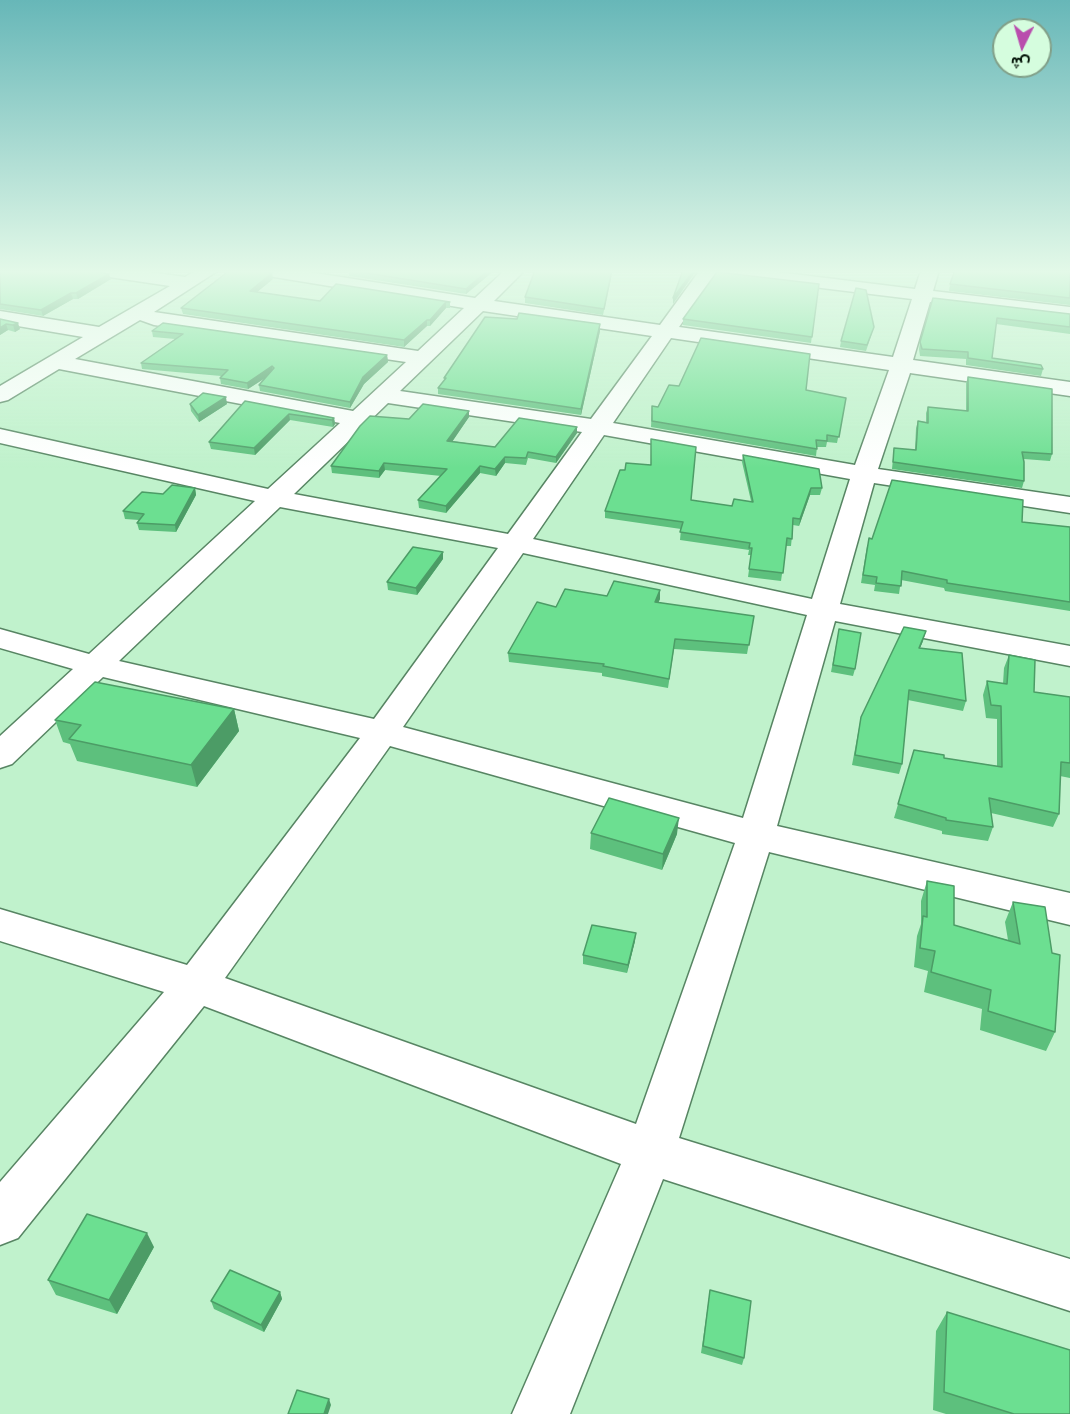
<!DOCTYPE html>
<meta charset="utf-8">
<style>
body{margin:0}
#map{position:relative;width:1070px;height:1414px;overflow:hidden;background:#c0f2cc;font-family:Barlow,Vazirmatn,sans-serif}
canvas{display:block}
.north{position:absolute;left:992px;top:18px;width:60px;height:60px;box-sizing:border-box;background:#d5fdde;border:2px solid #819f88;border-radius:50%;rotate:185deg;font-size:16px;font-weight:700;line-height:24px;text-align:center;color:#031307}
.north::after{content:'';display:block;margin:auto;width:21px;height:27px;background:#b94dad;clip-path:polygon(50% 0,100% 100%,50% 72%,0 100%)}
</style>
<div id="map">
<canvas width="1070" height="1414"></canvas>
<div class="north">ش</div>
</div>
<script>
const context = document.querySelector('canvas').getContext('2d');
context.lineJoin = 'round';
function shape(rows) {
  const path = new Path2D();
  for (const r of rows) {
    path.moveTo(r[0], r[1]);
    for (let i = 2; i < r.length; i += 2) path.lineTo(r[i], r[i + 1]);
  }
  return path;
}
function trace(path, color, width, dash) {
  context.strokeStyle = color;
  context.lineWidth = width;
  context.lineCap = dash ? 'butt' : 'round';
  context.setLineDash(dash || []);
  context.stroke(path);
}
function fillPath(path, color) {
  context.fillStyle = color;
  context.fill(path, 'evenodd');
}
const minor = shape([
 [87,270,135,270,185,277,197,270,219,270,154,312,418,351,464,308,262,275,256,274,253,270,296,270,475,298,505,270,525,270,494,301,660,325,700,270,761,270,915,289,921,270,939,270,933,291,1070,307,1070,319,930,302,913,360,1070,382,1070,396,910,373,878,469,1070,497,1070,513,874,483,840,604,1070,646,1070,666,835,621,777,826,1070,893,1070,925,769,852,679,1138,1070,1259,1070,1311,663,1179,570,1414,512,1414,621,1164,204,1006,18,1238,0,1245,0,1182,164,992,0,941,0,909,187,965,360,738,103,677,12,764,0,768,0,736,73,669,0,648,0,629,89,654,255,501,0,443,0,429,268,489,340,423,59,369,8,400,0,402,0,386,83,337,0,323,0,311,99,327,170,286,96,275,90,274,87,270],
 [715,275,912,299,893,357,679,327,715,275],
 [483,311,652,336,591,419,400,391,483,311],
 [140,320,154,325,406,362,353,411,75,359,140,320],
 [671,338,889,370,855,465,613,423,671,338],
 [388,403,582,432,508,534,294,494,388,403],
 [604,435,850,479,812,599,533,539,604,435],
 [280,507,498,548,374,719,119,661,280,507],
 [523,553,807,615,743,818,403,727,523,553],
 [390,746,735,843,636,1124,225,978,390,746]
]);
trace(minor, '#578563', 3);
fillPath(minor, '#fff');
fillPath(shape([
 [0,270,111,279,78,299,73,299,43,316,0,309],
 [348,270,495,270,466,294,349,276],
 [774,270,809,270,807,273],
 [1070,270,1070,305,949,291,950,284],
 [612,274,603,315,525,303,525,297],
 [273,279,257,292,320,301,450,302,450,308,446,308,430,326,427,326,404,347,183,314,181,308],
 [819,284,811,343,683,325,683,319],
 [933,298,1070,314,1070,334,996,324,992,358,1043,369,1041,376,966,365,966,359,920,356,919,349,920,342],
 [0,319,20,329,15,332,8,330,0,335],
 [152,331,387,355,388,362,364,384,350,408,260,391,259,385,265,378,248,389,221,384,220,378,221,376,142,369,141,363,175,339,153,337],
 [600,331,581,415,438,394,438,388,445,380,444,378],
 [872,333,866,351,840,347,841,341],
 [968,377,1052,454,1050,461,1024,459,1024,481,1022,488,892,469,894,448,915,450,916,428,918,421,926,422,926,413,928,407,966,411,966,383],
 [679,386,806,390,846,398,837,443,827,442,826,447,817,447,816,456,651,427,652,406,658,407],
 [245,401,334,418,335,424,333,427,290,420,255,455,211,449,209,442],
 [190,404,227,404,199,422,191,411],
 [469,417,452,441,495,447,577,427,577,433,556,463,528,458,526,465,505,463,496,476,480,473,446,513,419,508,418,500,441,476,385,470,379,478,332,473,331,466,409,419],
 [743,455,822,488,820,495,810,495,799,526,793,525,791,546,786,546,781,581,748,577,751,555,748,555,749,550,680,540,681,529,605,518,605,511,691,500,732,506,751,501,742,462],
 [195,488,196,495,176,532,139,530,137,523,139,520,125,519,123,511,163,494],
 [1022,522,1070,527,1070,611,945,591,944,588,901,580,899,594,874,591,875,585,861,583,867,546,872,539],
 [443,559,417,595,388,590,387,582],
 [660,590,660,599,658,603,754,616,747,654,674,649,668,688,602,676,602,673,509,662,508,653,556,607,607,596],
 [839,629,855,669,853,676,831,672],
 [923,641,920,648,966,701,963,711,908,700,902,764,899,774,852,765,861,717],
 [1009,655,1034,692,1070,697,1070,778,1060,776,1059,814,1053,827,991,813,993,827,988,841,942,834,942,831,894,818,914,750,944,758,997,766,997,719,986,718,983,695,987,681,1003,684,1004,668],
 [234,709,239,731,197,787,77,761,70,744,63,742,55,720],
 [591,833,677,834,662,870,590,849],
 [927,881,954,925,1008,940,1005,922,1013,902,1055,1032,1046,1051,980,1030,982,1009,924,992,928,971,914,967,917,936,921,924,921,901],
 [635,941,627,973,583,964,583,955],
 [154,1247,117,1314,56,1295,48,1280],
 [710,1290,744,1358,742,1365,701,1353],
 [280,1292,282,1299,264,1332,214,1309,211,1301],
 [947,1312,1070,1414,946,1414,933,1410,936,1331]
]), '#5dc07d');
fillPath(shape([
 [488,270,495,270,466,294,466,289],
 [694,270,697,270,673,304,673,298],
 [272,273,273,279,251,297,250,291],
 [109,274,111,279,78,299,76,293],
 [71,293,73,299,43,316,41,310],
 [446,302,446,308,430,326,430,320],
 [427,320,427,326,404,347,404,340],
 [18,323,20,329,15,332,13,325],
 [6,324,8,330,0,335,0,328],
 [600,324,600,331,581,415,581,409],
 [387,355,388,362,364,384,350,408,350,402,363,377],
 [272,366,273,373,248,389,247,383],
 [226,397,227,404,199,422,198,415],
 [469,411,469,417,448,448,447,441],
 [289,414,290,420,255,455,254,448],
 [334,418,335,424,333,427,332,420],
 [577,427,577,433,556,463,556,457],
 [505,457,505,463,496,476,495,469],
 [384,463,385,470,379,478,379,471],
 [480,466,480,473,446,513,446,506],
 [195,488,196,495,176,532,175,525],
 [811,488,810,495,799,526,800,519],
 [443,552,443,559,417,595,416,588],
 [660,590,660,599,654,611,655,602],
 [926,631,923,641,916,657,919,648],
 [234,709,239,731,197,787,191,765],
 [679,818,677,834,662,870,663,854],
 [636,933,635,941,627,973,628,965],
 [147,1233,154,1247,117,1314,109,1300],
 [280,1292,282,1299,264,1332,261,1325],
 [329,1399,331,1405,328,1414,324,1414]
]), '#4c9c66');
const building = shape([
 [0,270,88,270,109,274,76,293,71,293,41,310,0,304,0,270],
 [230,270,254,270,272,273,250,291,320,301,336,284,450,302,446,302,430,320,427,320,404,340,181,308,230,270],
 [348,270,488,270,466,289,348,270],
 [535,270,612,270,604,309,525,297,535,270],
 [683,270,694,270,673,298,683,270],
 [955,270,1070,270,1070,298,950,284,955,270],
 [717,272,819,284,812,337,683,319,717,272],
 [856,288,866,290,874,327,867,345,841,341,856,288],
 [933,298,1070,314,1070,327,997,318,992,358,1041,365,1043,369,968,358,968,352,922,349,920,342,933,298],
 [519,313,600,324,581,409,438,388,446,378,444,378,485,317,517,319,519,313],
 [0,319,18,323,13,325,6,324,0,328,0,319],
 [163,323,387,355,363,377,350,402,259,385,274,368,272,366,247,383,220,378,228,370,141,363,183,334,152,331,163,323],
 [701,338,810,354,806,390,846,398,839,437,827,435,827,441,816,440,817,449,652,421,652,406,658,407,669,385,679,386,701,338],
 [968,377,1052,389,1052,454,1022,452,1024,462,1024,481,893,462,894,448,916,450,918,421,928,423,928,407,968,411,968,377],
 [203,393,226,397,198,415,190,404,203,393],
 [245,401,334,418,332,420,289,414,254,448,209,442,245,401],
 [423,404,469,411,447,441,495,447,519,418,577,427,556,457,528,452,526,458,505,457,495,469,480,466,446,506,418,500,447,469,384,463,379,471,331,466,360,426,370,416,409,419,423,404],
 [651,439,696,447,691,500,732,506,734,499,753,502,743,455,819,469,822,488,811,488,800,519,793,518,792,539,787,538,783,573,749,569,752,548,749,548,750,543,680,532,683,522,605,511,620,470,625,470,626,463,651,465,651,439],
 [892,480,1023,500,1022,522,1070,527,1070,602,947,583,947,580,902,571,901,586,876,583,877,577,863,575,869,538,872,539,892,480],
 [172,485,195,488,175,525,137,523,144,514,123,511,142,492,163,494,172,485],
 [413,547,443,552,416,588,387,582,413,547],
 [614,581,660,590,655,602,754,616,749,645,675,639,669,679,603,666,604,664,508,653,537,602,556,607,565,589,607,596,614,581],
 [904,627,926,631,919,648,962,653,966,701,909,690,902,764,855,755,861,717,904,627],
 [839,629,861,633,855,669,833,665,839,629],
 [1009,655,1035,660,1034,692,1070,697,1070,763,1061,762,1059,814,989,798,993,827,946,820,946,818,898,804,914,750,944,755,944,758,1002,767,1001,706,991,705,987,681,1007,684,1009,655],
 [95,682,234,709,191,765,69,739,81,725,55,720,95,682],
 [609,798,679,818,663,854,591,833,609,798],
 [927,881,954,886,954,925,1020,944,1013,902,1045,907,1052,953,1060,955,1055,1032,988,1011,991,990,931,972,935,951,920,948,923,916,927,917,927,881],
 [592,925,636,933,628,965,583,955,592,925],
 [87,1214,147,1233,109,1300,48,1280,87,1214],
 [230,1270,280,1292,261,1325,211,1301,230,1270],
 [710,1290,751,1301,744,1358,703,1346,710,1290],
 [947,1312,1070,1350,1070,1414,1014,1414,944,1392,947,1312],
 [297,1390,329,1399,324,1414,288,1414,297,1390]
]);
fillPath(building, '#6cdf91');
trace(building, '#4c9c66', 1.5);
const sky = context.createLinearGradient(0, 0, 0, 468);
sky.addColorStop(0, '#67b7b8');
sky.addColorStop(0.58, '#e3f9e8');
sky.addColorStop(1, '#e3f9e800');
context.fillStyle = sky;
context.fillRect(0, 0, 1070, 468);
</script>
